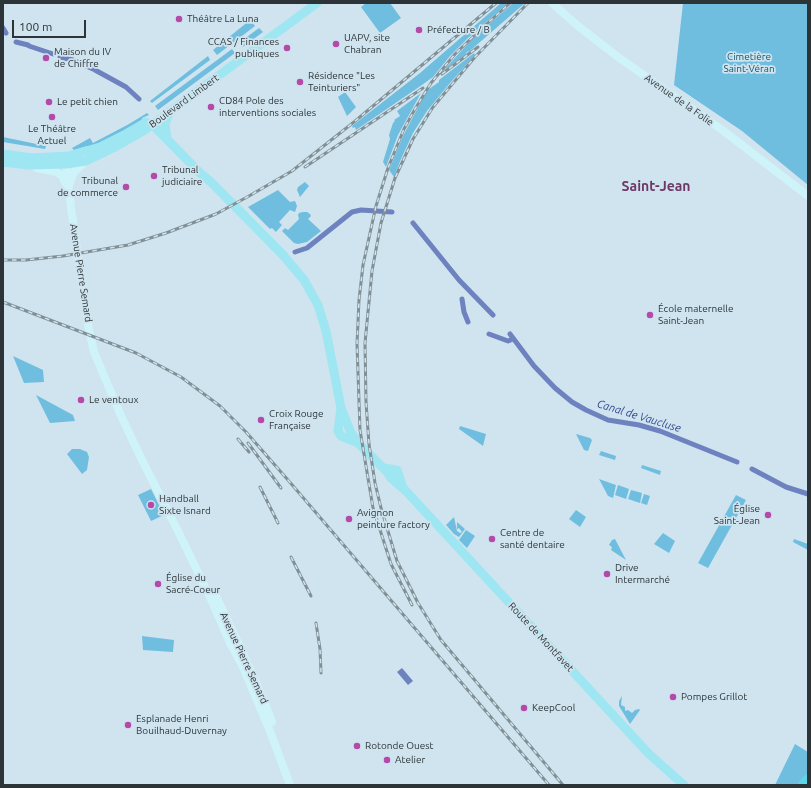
<!DOCTYPE html>
<meta charset="utf-8">
<style>
body{margin:0}
#map{position:relative;width:811px;height:788px;overflow:hidden;background:#cfe4ee;font-family:Ubuntu,sans-serif}
canvas{display:block}
.frame{position:absolute;inset:0;border:4px solid #2c3438;pointer-events:none}
.scale{position:absolute;left:12px;top:20px;width:74px;height:18px;box-sizing:border-box;border:2px solid #2c3438;border-top:0;padding-left:5px;font-size:12px;line-height:14px;white-space:nowrap;color:#2c3438;-webkit-text-stroke:3px #cfe4ee;paint-order:stroke}
</style>
<div id="map">
<canvas width="811" height="788"></canvas>
<div class="frame"></div>
<div class="scale">100 m</div>
</div>
<script>
const context = document.querySelector('canvas').getContext('2d');
context.lineJoin = 'round';
function fillPath(path, color) {
  context.fillStyle = color;
  context.fill(path, 'evenodd');
}
function shape(rows) {
  const path = new Path2D();
  for (const r of rows) {
    path.moveTo(r[0], r[1]);
    for (let i = 2; i < r.length; i += 2) path.lineTo(r[i], r[i + 1]);
  }
  return path;
}
function trace(path, color, width, dash) {
  context.strokeStyle = color;
  context.lineWidth = width;
  context.lineCap = dash ? 'butt' : 'round';
  context.setLineDash(dash || []);
  context.stroke(path);
}
function drawText(font, color, halo, rows, align = 'center') {
  context.font = font + ' Ubuntu,sans-serif';
  context.lineWidth = 3.5;
  context.setLineDash([]);
  context.textBaseline = 'middle';
  context.strokeStyle = halo;
  context.fillStyle = color;
  for (const [text, x, y, turn = 0] of rows) {
    context.save();
    context.translate(x, y);
    context.rotate((+turn || 0) * Math.PI / 180);
    context.textAlign = isNaN(turn) ? turn : align;
    if (halo) context.strokeText(text, 0, 0);
    context.fillText(text, 0, 0);
    context.restore();
  }
}
fillPath(shape([
 [366,3,390,3,401,18,380,33,361,7],
 [501,3,508,3,468,38,450,56,433,77,422,85,356,130,355,127,353,128,352,126,420,73],
 [513,3,525,3,472,49,469,52,468,51,465,55,442,72,473,38],
 [683,3,808,3,808,185,742,131,674,85],
 [250,20,255,26,217,55,213,50],
 [259,28,263,32,243,47,240,42],
 [232,49,235,53,158,110,155,106],
 [474,53,475,55,450,83,427,111,413,133,401,159,394,177,389,170,403,136,423,98,429,89,439,82,439,80],
 [208,56,210,60,152,103,150,101],
 [345,92,356,107,347,116,338,97],
 [421,93,398,135,386,167,383,162,390,139,389,135,393,123,395,121,394,120,400,116,397,111],
 [147,113,149,115,142,118,143,120,121,133,91,147,87,146,74,150,72,148,90,138,93,143,129,124],
 [3,137,46,146,45,149,3,142],
 [305,182,309,186,300,197,297,190,298,187],
 [278,190,290,202,295,201,297,206,295,212,290,210,279,222,282,225,276,232,272,228,270,229,248,207],
 [303,212,307,212,310,214,311,216,308,219,321,231,307,242,298,244,294,243,282,231,285,228,288,230,299,219,298,215,299,213],
 [13,356,43,370,44,382,24,383],
 [36,395,73,415,75,421,50,423],
 [460,426,486,434,483,446,459,429],
 [576,434,590,438,592,440,588,451,584,450],
 [72,449,80,449,87,452,89,457,87,470,82,474,67,454],
 [601,451,616,456,615,460,599,455],
 [642,465,661,471,660,475,641,468],
 [599,479,616,485,613,498,608,496],
 [618,485,629,489,626,499,615,495],
 [151,489,164,515,151,521,138,495],
 [631,490,642,493,640,503,628,499],
 [644,494,650,496,647,505,641,503],
 [736,495,746,500,708,568,698,563],
 [576,510,586,517,580,527,569,519],
 [454,517,457,531,460,533,462,532,459,528,457,529,457,522,465,529,459,537,454,534,446,525],
 [466,530,475,536,467,548,459,540],
 [663,533,675,541,669,553,654,544],
 [615,539,626,560,611,550,612,547,609,545,612,540],
 [794,539,808,544,808,550,793,542],
 [142,636,174,640,173,652,143,650],
 [622,696,621,705,625,707,625,711,628,710,632,713,635,710,639,709,640,710,630,724,619,706,619,701],
 [795,744,808,752,808,776,800,785,775,785]
]), '#6fbee0');
fillPath(shape([
 [402,668,413,681,408,685,397,672]
]), '#6e82bf');
trace(shape([
 [3,28,6,33],
 [16,42,28,45],
 [29,46,53,54],
 [60,57,73,60,93,69],
 [95,70,126,87,139,99],
 [413,223,459,280,493,315],
 [295,252,307,248,352,212,361,210,392,212],
 [462,299,464,312,468,322],
 [489,334,508,341,513,339],
 [510,334,534,366,555,388,572,402,586,410,608,420,639,425,660,431,737,462],
 [752,469,786,487,808,494]
]), '#6e82bf', 5);
trace(shape([
 [552,3,578,26,618,57,725,132,808,196],
 [66,164,71,208,89,330,94,352,122,418,142,460,178,531,210,597,230,643,242,665,270,731,290,785],
 [37,168,57,172,62,176,66,184],
 [69,185,74,172,86,161],
 [216,596,242,651,262,696,272,722]
]), '#cef3f8', 8);
trace(shape([
 [145,122,152,124,200,173,211,182,283,255,304,280,318,305,326,331,341,408,338,431,341,436,356,442],
 [167,139,165,124,170,111],
 [3,154,32,158,69,156,100,147,126,134,145,123],
 [3,162,29,165,66,164,86,161,113,148,145,130,317,3],
 [341,408,351,433,359,444,389,474,390,477,405,490,649,754,684,785],
 [383,468,397,470,402,485]
]), '#9ee6f1', 9);
trace(shape([
 [803,785,808,779]
]), '#5dd6e7', 10);
const rail = shape([
 [528,3,475,57,433,107,413,139,395,178,381,223,372,271,365,343,366,402,369,444,375,483,381,508,397,561,418,603,441,640,563,785],
 [442,74,478,47],
 [305,167,423,88],
 [3,260,26,260,63,256,128,245,166,233,216,214,249,196,292,171,354,122,496,3],
 [3,302,136,353,181,377,220,406,246,432,288,480,549,785],
 [238,439,249,452],
 [248,443,281,488],
 [260,487,278,523],
 [291,557,311,596],
 [412,605,391,564,373,508,360,430,357,344,359,300,363,265,376,206,388,168,404,129,415,109,431,83,455,54,480,30,510,3],
 [316,623,320,649,321,673]
]);
trace(rail, '#818f96', 3);
trace(rail, '#cfe4ee', 1.5, [4.5]);
for (const [x, y, r, color] of [
 [179,19,4,"#b449aa"],
 [419,30,4,"#b449aa"],
 [336,44,4,"#b449aa"],
 [287,48,4,"#b449aa"],
 [46,58,4,"#b449aa"],
 [300,82,4,"#b449aa"],
 [49,102,4,"#b449aa"],
 [211,107,4,"#b449aa"],
 [52,117,4,"#b449aa"],
 [154,176,4,"#b449aa"],
 [126,187,4,"#b449aa"],
 [650,315,4,"#b449aa"],
 [81,400,4,"#b449aa"],
 [261,420,4,"#b449aa"],
 [151,505,4,"#b449aa"],
 [768,515,4,"#b449aa"],
 [349,519,4,"#b449aa"],
 [492,539,4,"#b449aa"],
 [607,574,4,"#b449aa"],
 [158,584,4,"#b449aa"],
 [673,697,4,"#b449aa"],
 [524,708,4,"#b449aa"],
 [128,725,4,"#b449aa"],
 [357,746,4,"#b449aa"],
 [387,760,4,"#b449aa"]
]) {
  const dot = new Path2D();
  dot.arc(x, y, r, 0, 2 * Math.PI);
  context.fillStyle = color;
  context.fill(dot);
  trace(dot, '#cfe4ee', 1.5);
}
drawText('10px', '#2c3438', '#cfe4ee', [
 ["Théâtre La Luna",187,19],
 ["Préfecture / B",427,30],
 ["UAPV, site",344,38],
 ["Chabran",344,50],
 ["CCAS / Finances",279,42,"right"],
 ["publiques",279,54,"right"],
 ["Maison du IV",54,52],
 ["de Chiffre",54,64],
 ["Résidence \"Les",308,76],
 ["Teinturiers\"",308,88],
 ["CD84 Pole des",219,101],
 ["interventions sociales",219,113],
 ["Le petit chien",57,102],
 ["Le Théâtre",52,129,"center"],
 ["Actuel",52,141,"center"],
 ["Tribunal",162,170],
 ["judiciaire",162,182],
 ["Tribunal",118,181,"right"],
 ["de commerce",118,193,"right"],
 ["École maternelle",658,309],
 ["Saint-Jean",658,321],
 ["Le ventoux",89,400],
 ["Croix Rouge",269,414],
 ["Française",269,426],
 ["Handball",159,499],
 ["Sixte Isnard",159,511],
 ["Église",760,509,"right"],
 ["Saint-Jean",760,521,"right"],
 ["Avignon",357,513],
 ["peinture factory",357,525],
 ["Centre de",500,533],
 ["santé dentaire",500,545],
 ["Drive",615,568],
 ["Intermarché",615,580],
 ["Église du",166,578],
 ["Sacré-Coeur",166,590],
 ["Pompes Grillot",681,697],
 ["KeepCool",532,708],
 ["Esplanade Henri",136,719],
 ["Bouilhaud-Duvernay",136,731],
 ["Rotonde Ouest",365,746],
 ["Atelier",395,760]
], 'left');
drawText('10px', '#10556d', '#cfe4ee', [
 ["Cimetière",749,57],
 ["Saint-Véran",749,69]
]);
drawText('10px', '#2c3438', '#cfe4ee', [
 ["Avenue de la Folie",679,100,35],
 ["Boulevard Limbert",184,101,-36],
 ["Avenue Pierre Semard",81,273,81],
 ["Route de Montfavet",541,637,47],
 ["Avenue Pierre Semard",244,658,65]
]);
drawText('italic 11px', '#324590', '#cfe4ee', [
 ["Canal de Vaucluse",639,416,17]
]);
drawText('bold 14px', '#6d3868', '#cfe4ee', [
 ["Saint-Jean",656,186]
]);
</script>
